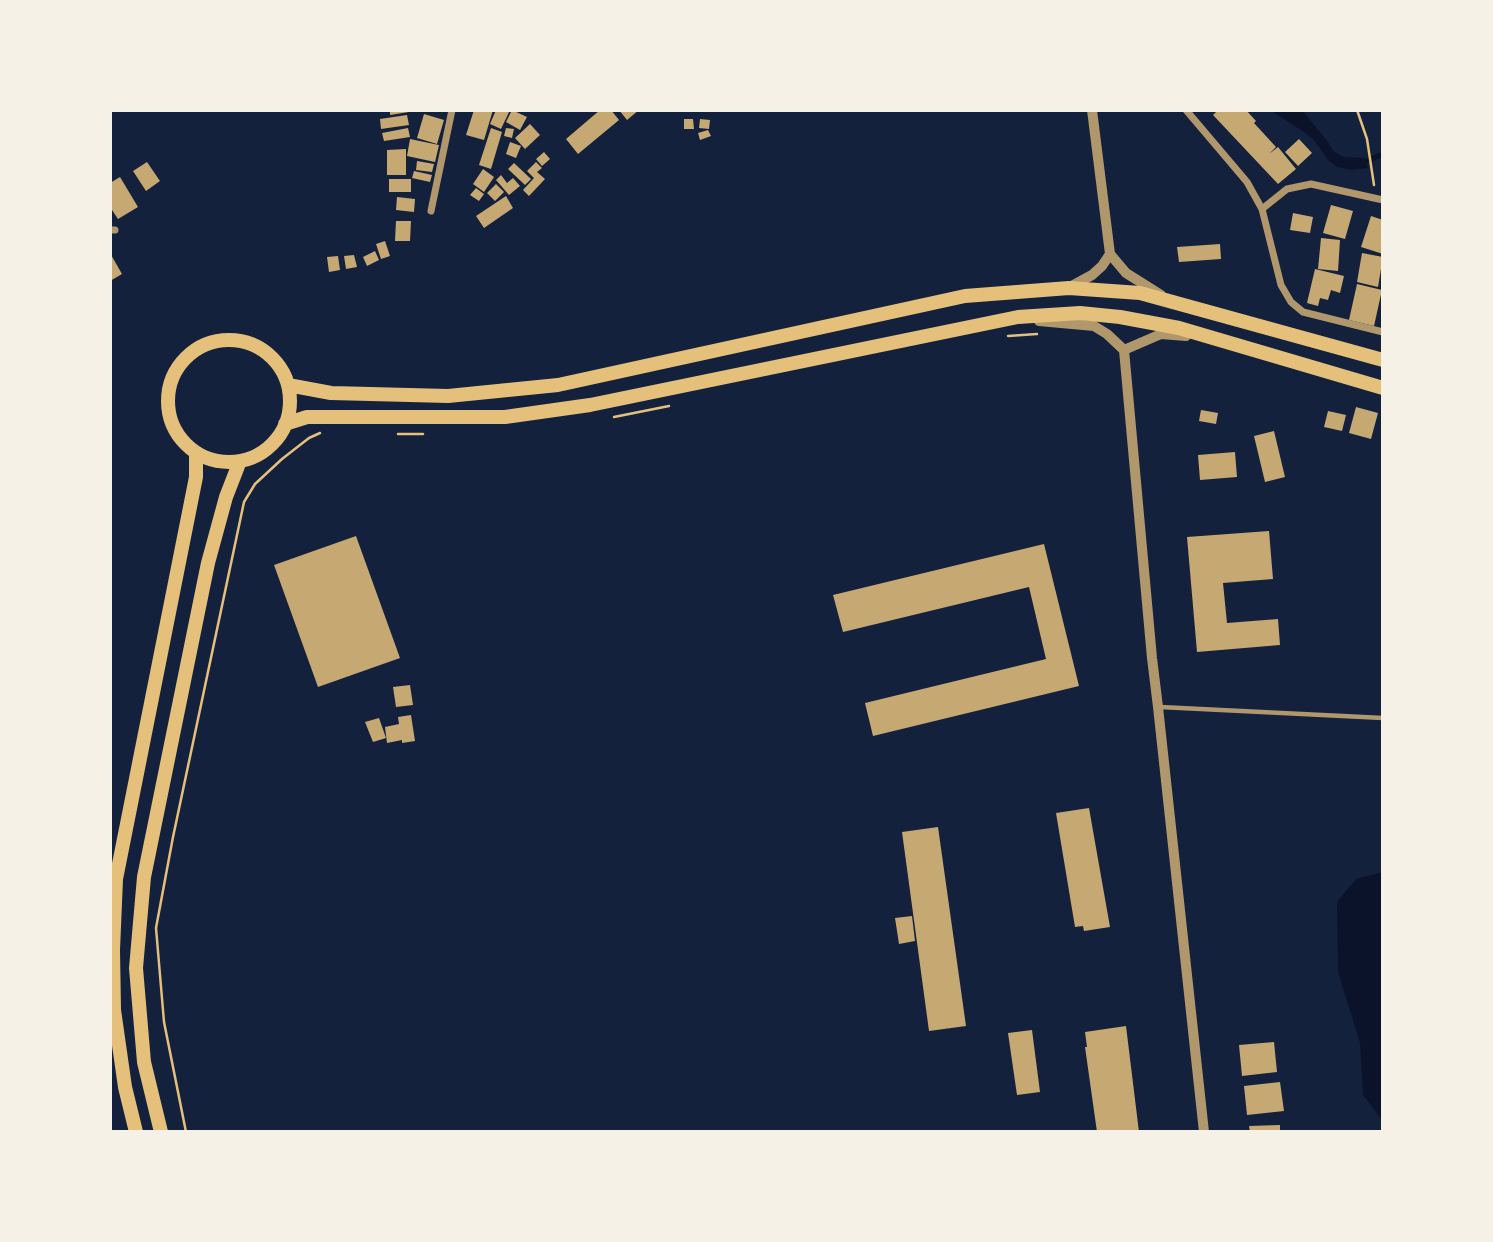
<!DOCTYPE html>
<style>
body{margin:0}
#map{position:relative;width:1493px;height:1242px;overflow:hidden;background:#14213d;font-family:Inter,sans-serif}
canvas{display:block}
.frame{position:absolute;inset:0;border:112px solid #f6f1e7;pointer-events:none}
</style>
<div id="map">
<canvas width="1493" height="1242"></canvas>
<div class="frame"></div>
</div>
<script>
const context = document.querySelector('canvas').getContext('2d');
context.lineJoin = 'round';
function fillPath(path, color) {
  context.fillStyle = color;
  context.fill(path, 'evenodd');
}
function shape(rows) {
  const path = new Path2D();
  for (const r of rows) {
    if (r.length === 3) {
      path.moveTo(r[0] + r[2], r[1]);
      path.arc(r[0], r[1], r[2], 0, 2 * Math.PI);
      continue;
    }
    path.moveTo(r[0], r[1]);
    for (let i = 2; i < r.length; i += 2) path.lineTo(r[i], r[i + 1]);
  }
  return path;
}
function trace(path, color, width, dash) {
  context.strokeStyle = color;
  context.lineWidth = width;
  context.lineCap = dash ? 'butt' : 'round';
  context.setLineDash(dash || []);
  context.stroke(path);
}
fillPath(shape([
 [1270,110,1302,110,1328,142,1334,152,1344,157,1365,158,1368,168,1351,170,1337,167,1328,160,1314,140,1304,132],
 [1383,872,1383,1121,1363,1095,1360,1043,1338,972,1337,902,1356,879]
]), '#0b132b');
trace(shape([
 [1360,164,1383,154]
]), '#0b132b', 5);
fillPath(shape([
 [390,110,409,110,409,112,390,115],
 [474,110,493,110,484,140,466,135],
 [496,110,510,110,501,129,490,124],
 [512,110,527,117,520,130,506,122],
 [600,110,611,110,619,120,578,154,566,139],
 [619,110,639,110,627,120],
 [1218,110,1246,110,1256,121,1254,123,1276,147,1269,154,1278,147,1296,169,1278,184,1213,115],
 [424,114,444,120,437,144,417,138],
 [407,115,409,125,381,129,380,119],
 [684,119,693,119,694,129,684,129],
 [700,119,710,120,709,129,699,128],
 [530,124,540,135,525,149,515,138],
 [408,128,410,137,384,141,382,133],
 [491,128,502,132,491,169,479,165],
 [506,128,514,129,512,138,504,136],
 [708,130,711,136,700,140,698,133],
 [410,139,439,145,435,162,407,156],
 [1299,139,1312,153,1298,166,1285,152],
 [510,142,521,146,516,158,506,154],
 [406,149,406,175,387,175,387,150],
 [544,152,550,159,542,166,536,159],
 [417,161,434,164,432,172,416,170],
 [147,162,160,181,146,191,133,171],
 [536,162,542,168,537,172,545,179,529,196,523,190,534,178,527,171],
 [514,163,531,179,525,185,508,169],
 [483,169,494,177,484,192,473,184],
 [414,171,432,175,430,182,412,178],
 [501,175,507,183,513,178,520,186,509,195,496,180],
 [120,177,138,207,118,219,110,207,110,183],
 [389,179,411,179,411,192,389,192],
 [496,184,504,192,495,201,487,193],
 [476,188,484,194,479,201,470,195],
 [506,196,513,208,484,228,476,216],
 [397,197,415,199,414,212,396,210],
 [1331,205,1353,211,1345,239,1323,233],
 [1293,213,1313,217,1310,233,1290,230],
 [1371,216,1383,220,1383,254,1361,247],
 [396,221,411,221,410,241,395,241],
 [1321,238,1340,240,1338,271,1318,269],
 [385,241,390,256,381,259,376,244],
 [1220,244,1221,259,1179,262,1177,247],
 [375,251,379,260,367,266,363,257],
 [110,253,122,274,110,281],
 [1362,253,1383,257,1378,287,1357,282],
 [354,255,357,267,346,269,344,256],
 [338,256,340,270,329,272,327,257],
 [1315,269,1344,276,1340,293,1331,290,1328,300,1320,298,1318,306,1307,303],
 [1357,284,1382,290,1374,326,1349,320],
 [1356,407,1378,413,1371,439,1349,433],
 [1201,410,1218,413,1216,424,1199,421],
 [1328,411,1346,415,1342,431,1324,427],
 [1274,431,1285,477,1265,482,1254,436],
 [1235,452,1237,477,1200,480,1198,455],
 [1269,531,1273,579,1223,583,1227,623,1278,619,1280,645,1197,652,1187,537],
 [356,536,400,658,318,687,274,565],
 [1044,544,1079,686,873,736,865,703,1046,659,1029,587,843,632,833,595],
 [410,685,413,705,396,707,393,687],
 [411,715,415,741,402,743,402,740,387,743,385,727,399,724,398,717],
 [379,718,386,738,373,742,365,722],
 [1089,808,1110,927,1084,931,1083,926,1075,927,1056,813],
 [938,827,966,1026,929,1031,902,832],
 [912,916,915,941,899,944,895,918],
 [1126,1026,1139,1132,1097,1132,1085,1047,1087,1047,1085,1032],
 [1032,1030,1040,1092,1017,1095,1008,1033],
 [1274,1042,1277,1072,1242,1076,1239,1045],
 [1280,1082,1284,1111,1247,1115,1244,1086],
 [1280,1125,1280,1132,1250,1132,1249,1126]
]), '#c6a872');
trace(shape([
 [1357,110,1367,139,1374,185],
 [1008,336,1037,334],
 [614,417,669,406],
 [398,434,423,434],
 [186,1132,164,1022,156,928,173,837,244,502,255,484,282,459,309,438,320,433]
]), '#e5c07b', 2.5);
trace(shape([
 [1160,707,1383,718]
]), '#b1986c', 4.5);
trace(shape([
 [1186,110,1247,182,1262,209,1281,285,1291,302,1303,312,1383,332],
 [1262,209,1287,189,1311,184,1383,200],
 [431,211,452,110],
 [110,230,115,230]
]), '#b1986c', 7);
trace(shape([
 [1092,110,1110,254],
 [1110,254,1126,273,1161,295],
 [1070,287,1092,275,1102,266,1110,254],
 [1039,321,1094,326,1107,334,1124,350],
 [1124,350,1152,658,1158,707,1204,1132],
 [1124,350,1161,334,1186,336]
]), '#b1986c', 10);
trace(shape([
 [229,401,61],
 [288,385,331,393,448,396,558,385,965,296,1069,288,1140,293,1383,360],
 [285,424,307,417,505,417,590,405,1018,317,1080,313,1120,317,1179,328,1383,388],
 [136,1132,125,1087,114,1010,113,950,116,879,196,477,196,454],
 [161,1132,144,1062,136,968,144,877,208,563,226,497,240,461]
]), '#e5c07b', 14);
</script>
